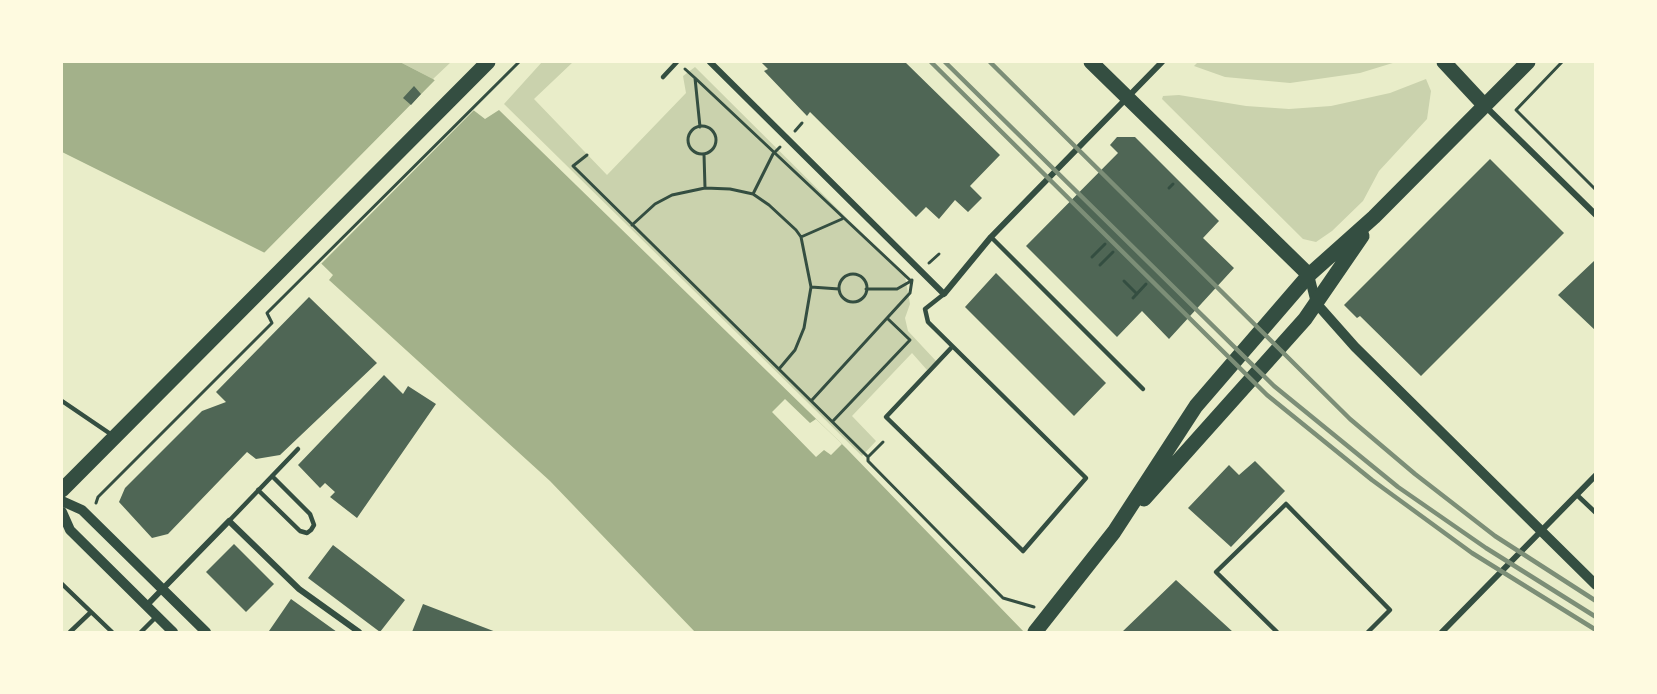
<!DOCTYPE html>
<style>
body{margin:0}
#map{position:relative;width:1657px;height:694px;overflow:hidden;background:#e9edc9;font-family:"Libre Baskerville",serif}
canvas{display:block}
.frame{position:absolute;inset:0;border:63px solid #fefae0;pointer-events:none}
</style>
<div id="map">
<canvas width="1657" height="694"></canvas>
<div class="frame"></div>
</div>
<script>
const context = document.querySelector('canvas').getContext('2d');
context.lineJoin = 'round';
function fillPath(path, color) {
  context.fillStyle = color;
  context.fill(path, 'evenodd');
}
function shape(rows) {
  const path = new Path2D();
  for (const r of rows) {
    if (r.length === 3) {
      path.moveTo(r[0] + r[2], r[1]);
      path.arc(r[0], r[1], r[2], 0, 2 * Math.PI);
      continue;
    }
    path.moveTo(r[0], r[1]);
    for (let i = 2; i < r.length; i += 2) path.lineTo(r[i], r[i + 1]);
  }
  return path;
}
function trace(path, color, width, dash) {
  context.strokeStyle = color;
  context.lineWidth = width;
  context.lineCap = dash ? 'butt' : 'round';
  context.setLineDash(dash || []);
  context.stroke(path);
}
fillPath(shape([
 [400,62,451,62,433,79],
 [542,62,573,62,534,99,607,175,686,93,683,76,695,67,905,276,910,304,905,318,908,331,936,361,927,370,912,353,852,416,876,441,862,456,504,104],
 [1198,62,1396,62,1360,73,1290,83,1225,77,1194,66],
 [1426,79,1431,91,1427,119,1379,171,1363,201,1332,231,1316,242,1303,239,1162,99,1163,96,1179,95,1246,106,1289,109,1331,106,1390,93]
]), '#cad2ad');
fillPath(shape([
 [62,62,400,62,433,79,485,119,499,110,846,448,1024,632,695,632,550,481,329,280,333,275,288,231,265,253,62,152]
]), '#a3b18a');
fillPath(shape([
 [437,78,476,108,319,266,288,235,267,255,262,255],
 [785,399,810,423,816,419,842,444,831,455,824,450,816,457,772,412]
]), '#e9edc9');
fillPath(shape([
 [761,62,905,62,1000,155,970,186,982,198,968,212,955,200,939,219,926,207,916,217,810,112,807,116,764,71,768,69],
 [414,86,421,94,411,105,403,98],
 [1117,137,1135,137,1219,221,1203,238,1234,268,1169,339,1142,311,1117,337,1026,246,1118,153,1110,145],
 [1490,159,1564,233,1421,376,1360,316,1357,318,1344,305],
 [1594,261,1596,262,1596,331,1558,295],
 [996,273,1106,383,1074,416,965,307],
 [309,297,377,363,280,455,256,459,247,452,168,534,152,538,119,502,125,488,202,411,226,402,216,392],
 [384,375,403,394,408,386,436,404,357,518,330,497,335,492,325,483,320,488,298,465],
 [1255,461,1285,491,1231,547,1188,508,1229,465,1239,475],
 [234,544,274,584,246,612,206,572],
 [333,545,405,600,380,632,308,578],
 [1176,580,1233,632,1122,632],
 [291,599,337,632,269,631],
 [423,604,496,632,412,632]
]), '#4f6655');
trace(shape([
 [1562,62,1516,110,1596,190],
 [685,69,695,78,700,127],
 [695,78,911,281,897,289,866,289],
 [702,140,14],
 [795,131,802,123],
 [704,154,705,188],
 [587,155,573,166,868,457,868,461,1003,598,1034,607],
 [1169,188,1173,184],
 [753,194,773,154,780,147],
 [632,225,655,204,672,195,705,188,730,189,753,194,769,205,796,230,801,237,811,287,804,328,795,350,779,369],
 [801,237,842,219],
 [1092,257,1105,244],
 [929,263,939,254],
 [1100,265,1113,252],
 [853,288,14],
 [1124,281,1137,294],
 [811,287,839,289],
 [1133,298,1146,284],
 [812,400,910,293,912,280],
 [833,421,910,340,887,318],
 [868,457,883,442],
 [96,503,98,497,272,323,267,313,519,62]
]), '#344e41', 3);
trace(shape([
 [663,77,677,62],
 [991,237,1143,389],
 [944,294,925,309,928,322,1086,478,1023,551,886,417,952,347],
 [62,401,112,435],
 [258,490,300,531,307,533,311,530,314,525,310,514,272,476],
 [1577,495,1596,513],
 [229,521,298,449],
 [62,584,112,632],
 [70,632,91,612],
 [141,632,157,616],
 [1277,632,1216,572,1286,504,1390,610,1368,632]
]), '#344e41', 4.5);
trace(shape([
 [710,62,944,294,991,237,1162,62],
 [1485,106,1596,215],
 [146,606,229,521,299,589,359,632],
 [1442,632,1596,475]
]), '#344e41', 6);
trace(shape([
 [1309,275,1316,303,1355,347,1596,585],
 [62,501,82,510,206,632],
 [62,512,70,530,173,632]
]), '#344e41', 10);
trace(shape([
 [1091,62,1309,275],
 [1444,62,1484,105],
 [62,490,488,62],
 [1144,499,1305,319,1362,236],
 [1035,632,1114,532,1196,406,1309,275,1374,217,1528,62]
]), '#344e41', 15);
trace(shape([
 [931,62,1267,395,1372,480,1472,553,1596,630],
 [945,62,1274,386,1398,487,1486,548,1596,617],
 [990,62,1350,419,1415,474,1495,536,1596,601]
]), '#7c8e77', 4.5);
</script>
